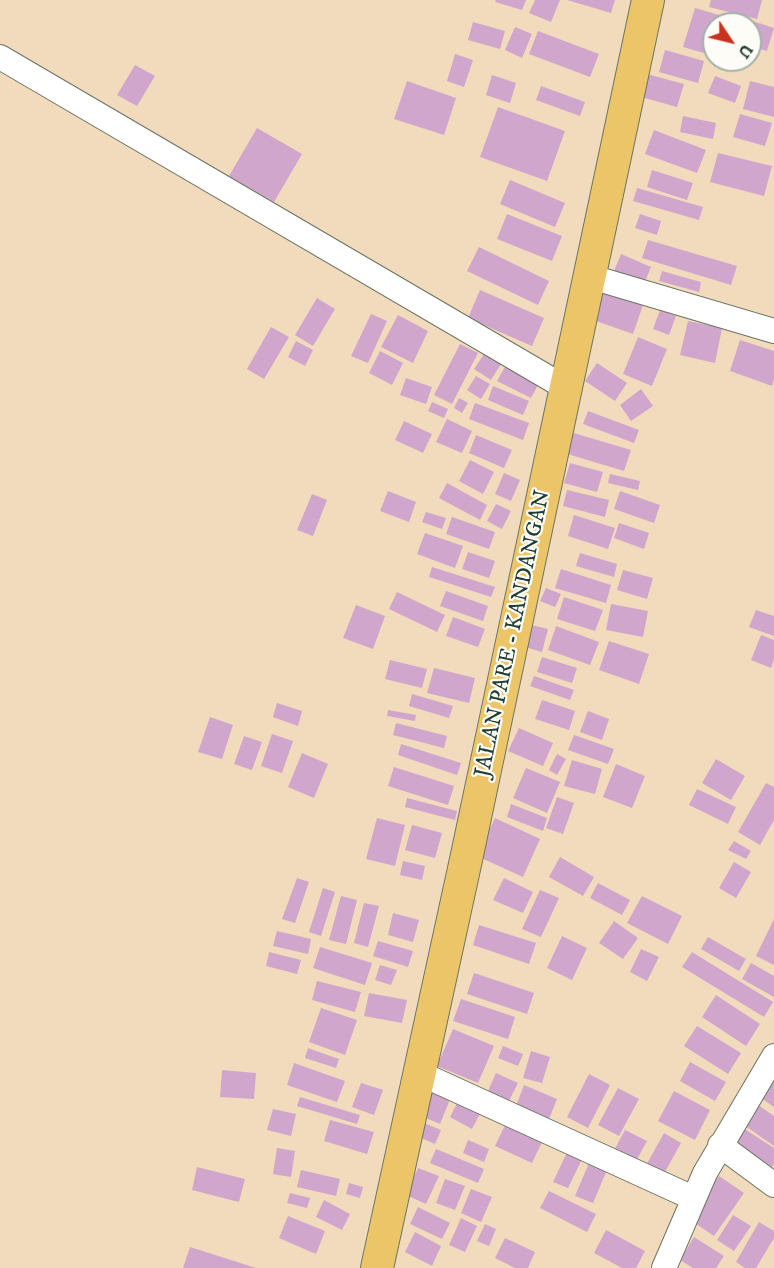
<!DOCTYPE html>
<style>
body{margin:0}
#map{position:relative;width:774px;height:1268px;overflow:hidden;background:#f1dbbc;font-family:"IM FELL DW Pica",serif}
canvas{display:block}
.north{position:absolute;left:702px;top:12px;width:60px;height:60px;box-sizing:border-box;background:#fdfcf7;border:2px solid #a4b0a9;border-radius:50%;rotate:125deg;font-size:16px;font-weight:700;line-height:24px;text-align:center;color:#1f3d34}
.north::after{content:'';display:block;margin:auto;width:21px;height:27px;background:#c8321e;clip-path:polygon(50% 0,100% 100%,50% 72%,0 100%)}
</style>
<div id="map">
<canvas width="774" height="1268"></canvas>
<div class="north">U</div>
</div>
<script>
const context = document.querySelector('canvas').getContext('2d');
context.lineJoin = 'round';
function fillPath(path, color) {
  context.fillStyle = color;
  context.fill(path, 'evenodd');
}
function shape(rows) {
  const path = new Path2D();
  for (const r of rows) {
    path.moveTo(r[0], r[1]);
    for (let i = 2; i < r.length; i += 2) path.lineTo(r[i], r[i + 1]);
  }
  return path;
}
function trace(path, color, width, dash) {
  context.strokeStyle = color;
  context.lineWidth = width;
  context.lineCap = dash ? 'butt' : 'round';
  context.setLineDash(dash || []);
  context.stroke(path);
}
function drawText(font, color, halo, rows, align = 'center') {
  context.font = font + ' "IM FELL DW Pica",serif';
  context.lineWidth = 4.5;
  context.setLineDash([]);
  context.textBaseline = 'middle';
  context.strokeStyle = halo;
  context.fillStyle = color;
  for (const [text, x, y, turn = 0] of rows) {
    context.save();
    context.translate(x, y);
    context.rotate((+turn || 0) * Math.PI / 180);
    context.textAlign = isNaN(turn) ? turn : align;
    if (halo) context.strokeText(text, 0, 0);
    context.fillText(text, 0, 0);
    context.restore();
  }
}
fillPath(shape([
 [496,0,526,0,522,10,495,2],
 [535,0,560,0,551,22,529,13],
 [567,0,615,0,611,13],
 [711,0,762,0,757,19,709,7],
 [695,8,726,17,724,24,714,24,714,56,683,47],
 [734,15,774,28,767,51,750,46,750,24,731,24],
 [473,22,505,31,500,49,468,40],
 [515,27,532,34,522,58,505,50],
 [538,31,599,54,590,77,529,54],
 [665,50,704,61,698,83,659,72],
 [455,54,473,60,464,87,447,81],
 [135,65,155,76,137,106,117,95],
 [647,74,684,84,677,107,641,97],
 [492,75,516,83,510,103,486,95],
 [715,76,741,86,735,103,708,93],
 [407,81,456,98,444,135,394,119],
 [750,81,774,87,774,117,743,109],
 [541,86,585,102,580,116,536,100],
 [498,107,565,131,547,181,480,157],
 [740,114,772,123,765,146,733,137],
 [683,116,716,123,713,139,680,132],
 [257,128,302,154,274,202,229,176],
 [654,130,706,150,697,173,645,154],
 [718,153,772,166,764,196,710,182],
 [652,170,693,183,687,200,647,187],
 [510,180,565,203,555,227,500,204],
 [637,188,703,207,699,220,633,201],
 [507,214,562,236,552,261,497,239],
 [640,214,661,221,657,235,635,228],
 [648,240,737,266,731,285,642,258],
 [479,247,549,281,538,305,467,271],
 [621,254,651,267,644,284,614,271],
 [662,271,701,282,699,292,659,281],
 [480,290,544,318,532,346,468,318],
 [603,291,643,305,633,334,593,320],
 [317,298,335,309,313,346,295,335],
 [660,310,676,316,669,335,653,329],
 [371,314,387,321,368,363,351,356],
 [398,315,428,331,413,363,381,347],
 [688,321,722,328,715,363,680,355],
 [271,327,289,337,264,379,247,369],
 [638,337,667,349,652,386,623,374],
 [740,340,774,351,774,379,772,386,730,371],
 [296,341,313,350,305,366,288,357],
 [460,344,478,353,452,404,434,395],
 [380,351,403,363,392,385,369,373],
 [484,354,501,364,491,380,474,369],
 [597,363,627,383,615,401,585,381],
 [505,367,539,383,531,398,497,381],
 [476,376,490,384,481,399,467,390],
 [406,378,432,387,426,404,400,395],
 [493,386,529,401,523,415,488,400],
 [641,389,653,406,631,421,620,405],
 [459,398,468,403,462,413,454,408],
 [432,402,448,409,444,418,428,411],
 [475,403,529,423,523,440,469,419],
 [588,411,639,430,634,443,583,424],
 [447,419,472,431,462,453,436,442],
 [404,421,432,434,423,453,395,440],
 [567,431,631,450,624,471,561,452],
 [476,435,512,450,504,468,469,453],
 [470,460,494,472,483,494,459,481],
 [570,463,603,472,597,492,564,483],
 [504,473,520,480,511,501,495,494],
 [610,474,640,481,638,490,608,483],
 [447,483,487,505,480,520,439,498],
 [567,490,609,500,605,517,563,506],
 [388,491,416,502,409,522,380,511],
 [620,491,660,505,654,523,614,509],
 [312,494,327,500,313,536,297,530],
 [496,504,511,511,502,529,487,521],
 [426,512,446,518,442,529,422,522],
 [574,515,615,528,608,549,568,536],
 [452,517,495,532,489,549,446,534],
 [619,523,649,533,644,549,614,538],
 [425,533,463,546,455,568,417,554],
 [468,552,495,561,489,578,462,569],
 [580,553,617,564,614,577,576,566],
 [432,567,495,587,491,597,429,577],
 [561,569,611,585,606,603,555,588],
 [623,570,653,578,647,599,617,590],
 [546,588,561,594,555,607,540,601],
 [446,591,488,606,483,621,440,606],
 [397,592,445,615,437,632,389,609],
 [564,597,603,610,595,631,557,619],
 [611,604,648,611,643,637,606,630],
 [356,605,385,616,373,649,343,638],
 [756,610,774,616,774,636,749,627],
 [453,617,485,629,478,647,446,636],
 [531,625,548,629,542,652,525,647],
 [556,626,599,642,590,665,548,650],
 [761,635,774,640,774,659,771,668,751,660],
 [609,641,649,654,639,684,599,670],
 [542,657,577,668,572,683,537,672],
 [390,660,427,669,422,688,385,679],
 [434,668,475,678,469,703,427,693],
 [534,676,574,690,570,700,530,686],
 [412,694,453,706,449,718,409,706],
 [542,700,575,711,569,730,535,719],
 [277,703,302,711,298,726,273,717],
 [388,710,416,715,415,721,387,716],
 [588,711,609,719,602,740,580,732],
 [210,717,233,725,222,759,198,752],
 [396,723,447,736,444,748,393,735],
 [519,728,553,743,543,766,508,751],
 [272,734,293,741,282,773,261,766],
 [574,735,614,749,608,764,568,750],
 [244,736,262,742,252,770,234,764],
 [401,744,461,763,457,775,398,755],
 [302,753,328,764,314,798,288,787],
 [557,754,566,759,557,775,549,770],
 [716,759,745,776,731,800,702,783],
 [572,760,602,769,595,794,564,786],
 [616,764,645,776,632,808,603,797],
 [394,767,454,786,448,805,388,786],
 [526,768,560,782,547,813,513,798],
 [766,783,774,787,774,820,760,845,738,832],
 [697,789,736,807,728,824,689,805],
 [557,797,574,803,563,834,546,828],
 [407,798,457,811,455,820,405,807],
 [511,804,547,818,543,831,507,817],
 [377,818,405,825,395,866,366,859],
 [495,818,540,839,523,877,477,856],
 [412,825,442,833,435,858,405,850],
 [734,841,751,851,746,859,728,850],
 [560,857,594,877,583,896,549,877],
 [403,861,425,866,422,880,400,875],
 [734,862,751,872,736,898,719,888],
 [297,878,309,882,295,923,282,919],
 [504,878,533,892,523,913,493,900],
 [598,883,630,900,622,915,590,898],
 [323,888,335,892,321,936,309,932],
 [540,890,559,898,541,937,522,929],
 [341,896,357,900,346,944,329,940],
 [642,896,682,916,668,944,627,923],
 [364,903,379,906,368,947,354,943],
 [393,913,419,920,413,942,388,935],
 [774,919,774,965,756,956],
 [614,921,638,938,623,959,599,943],
 [479,925,536,943,529,964,473,945],
 [277,931,311,939,308,954,273,946],
 [562,936,587,948,572,980,547,968],
 [708,937,746,959,739,971,701,949],
 [378,941,413,951,408,967,373,956],
 [320,947,372,963,365,985,313,968],
 [641,949,659,957,647,981,630,972],
 [269,952,301,960,297,974,266,966],
 [692,952,773,1002,764,1017,682,967],
 [751,963,774,976,774,997,742,979],
 [380,965,397,970,391,985,375,980],
 [474,973,534,993,527,1014,467,994],
 [317,981,361,992,355,1012,312,1000],
 [369,993,407,1000,402,1023,364,1016],
 [716,995,760,1024,746,1046,702,1017],
 [461,999,515,1017,508,1039,453,1021],
 [321,1008,357,1020,345,1055,309,1042],
 [697,1026,741,1053,728,1074,684,1046],
 [453,1029,494,1046,478,1083,437,1066],
 [503,1046,523,1054,518,1066,498,1058],
 [308,1048,339,1059,336,1068,305,1058],
 [531,1051,550,1057,542,1083,523,1078],
 [690,1062,726,1082,715,1101,680,1081],
 [294,1063,345,1081,337,1102,287,1085],
 [222,1070,256,1073,254,1099,220,1097],
 [496,1073,518,1083,506,1107,485,1098],
 [589,1074,610,1085,588,1128,567,1117],
 [774,1079,774,1107,761,1098],
 [361,1083,383,1090,374,1115,352,1107],
 [524,1085,557,1099,549,1119,516,1106],
 [430,1088,451,1097,440,1124,419,1115],
 [618,1088,639,1099,619,1136,598,1125],
 [674,1091,710,1110,695,1140,658,1121],
 [300,1097,360,1115,357,1124,297,1106],
 [460,1097,483,1108,472,1129,450,1117],
 [758,1105,774,1116,774,1146,744,1125],
 [273,1109,296,1114,291,1136,267,1130],
 [330,1120,374,1132,367,1154,324,1141],
 [417,1120,441,1130,435,1144,412,1134],
 [507,1121,544,1138,532,1163,495,1146],
 [740,1126,774,1148,774,1163,772,1167,731,1141],
 [625,1130,647,1141,634,1165,612,1154],
 [664,1133,681,1143,661,1179,644,1169],
 [468,1140,489,1149,484,1162,463,1153],
 [277,1148,295,1151,291,1177,273,1174],
 [569,1148,584,1155,568,1188,553,1182],
 [436,1149,484,1169,478,1183,430,1163],
 [592,1156,610,1163,593,1203,575,1196],
 [197,1167,245,1179,239,1202,192,1190],
 [418,1168,439,1176,426,1204,406,1195],
 [301,1170,340,1179,336,1196,297,1187],
 [719,1176,744,1193,714,1236,689,1219],
 [445,1179,465,1186,455,1210,436,1203],
 [349,1183,363,1187,360,1198,346,1194],
 [471,1189,492,1197,481,1222,461,1213],
 [549,1191,596,1214,587,1232,540,1208],
 [290,1193,310,1198,307,1208,287,1203],
 [324,1200,350,1214,342,1230,316,1217],
 [418,1207,450,1223,442,1239,410,1224],
 [733,1215,751,1226,734,1251,717,1240],
 [288,1216,325,1231,316,1254,279,1238],
 [461,1218,477,1226,465,1252,449,1245],
 [759,1222,774,1231,774,1238,756,1268,745,1268,736,1262],
 [485,1224,496,1229,489,1246,477,1241],
 [606,1230,645,1251,636,1268,622,1268,594,1253],
 [415,1232,441,1246,432,1266,405,1252],
 [694,1237,724,1256,716,1268,693,1268,680,1260],
 [505,1238,535,1252,528,1268,515,1268,495,1258],
 [190,1247,256,1268,183,1268]
]), '#d1a6cd');
const minor = shape([
 [0,57,566,388],
 [588,276,774,331],
 [419,1073,693,1198],
 [720,1145,774,1185],
 [664,1268,705,1173,774,1056]
]);
const major = shape([
 [377,1268,467,855,648,0]
]);
trace(minor, '#687464', 26);
trace(major, '#687464', 34);
trace(minor, '#fff', 24);
trace(major, '#ecc569', 32);
drawText('22px', '#1f3d34', '#fdfcf7', [
 ["JALAN PARE - KANDANGAN",514,634,-78]
]);
</script>
